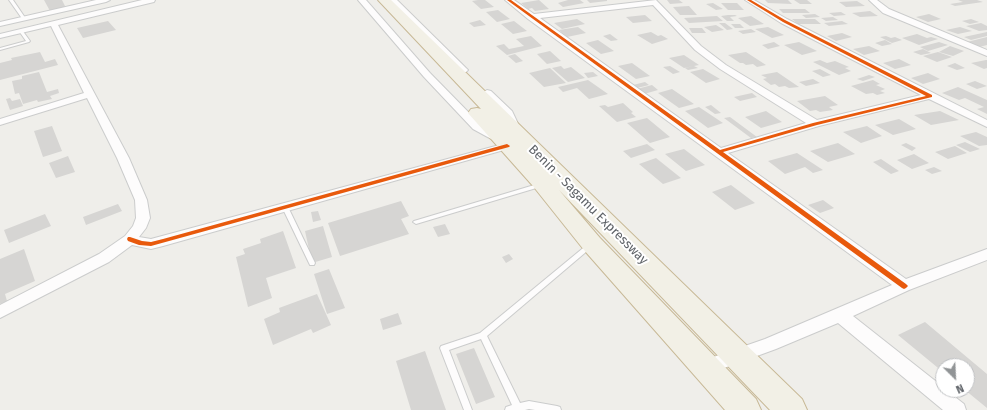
<!DOCTYPE html>
<style>
body{margin:0}
#map{position:relative;width:987px;height:410px;overflow:hidden;background:#efeeea;font-family:"Fira Sans",sans-serif}
canvas{display:block}
.north{position:absolute;left:935px;top:358px;width:40px;height:40px;box-sizing:border-box;background:#fff;border:1px solid #bfc1c3;border-radius:50%;rotate:156deg;font-size:11px;font-weight:700;line-height:16px;text-align:center;color:#5f6368}
.north::after{content:'';display:block;margin:auto;width:14px;height:18px;background:#919496;clip-path:polygon(50% 0,100% 100%,50% 72%,0 100%)}
</style>
<div id="map">
<canvas width="987" height="410"></canvas>
<div class="north">N</div>
</div>
<script>
const context = document.querySelector('canvas').getContext('2d');
context.lineJoin = 'round';
function fillPath(path, color) {
  context.fillStyle = color;
  context.fill(path, 'evenodd');
}
function shape(rows) {
  const path = new Path2D();
  for (const r of rows) {
    path.moveTo(r[0], r[1]);
    for (let i = 2; i < r.length; i += 2) path.lineTo(r[i], r[i + 1]);
  }
  return path;
}
function trace(path, color, width, dash) {
  context.strokeStyle = color;
  context.lineWidth = width;
  context.lineCap = dash ? 'butt' : 'round';
  context.setLineDash(dash || []);
  context.stroke(path);
}
function drawText(font, color, halo, rows, align = 'center') {
  context.font = font + ' "Fira Sans",sans-serif';
  context.lineWidth = 4;
  context.setLineDash([]);
  context.textBaseline = 'middle';
  context.strokeStyle = halo;
  context.fillStyle = color;
  for (const [text, x, y, turn = 0] of rows) {
    context.save();
    context.translate(x, y);
    context.rotate((+turn || 0) * Math.PI / 180);
    context.textAlign = isNaN(turn) ? turn : align;
    if (halo) context.strokeText(text, 0, 0);
    context.fillText(text, 0, 0);
    context.restore();
  }
}
fillPath(shape([
 [44,0,62,0,66,8,50,11],
 [478,0,485,0,494,7,481,9,472,1],
 [539,0,549,9,535,11,532,8,528,9,521,3],
 [580,0,584,3,563,7,558,3,568,0],
 [587,0,607,0,607,1,590,3],
 [667,0,679,0,683,3,670,4],
 [765,0,788,0,792,4,768,3],
 [794,0,807,0,812,4,800,4],
 [958,0,977,0,983,2,955,6,950,4,963,2],
 [857,1,865,6,846,7,839,2],
 [713,3,723,9,716,10,706,4],
 [721,3,737,3,744,10,728,10],
 [689,6,697,15,680,15,673,7],
 [779,9,805,9,810,13,783,13],
 [498,10,510,19,497,22,486,12],
 [870,11,878,16,860,17,852,13],
 [841,12,846,15,834,16,829,13],
 [815,14,820,17,806,18,802,15],
 [929,14,941,19,928,22,916,17],
 [645,15,652,21,633,23,626,17],
 [728,15,735,15,737,16,730,17,734,21,727,21,721,16],
 [717,16,723,21,689,23,684,18],
 [751,16,764,24,750,26,738,18],
 [833,17,838,20,826,21,821,18],
 [577,19,585,24,562,29,554,23],
 [792,19,815,19,821,24,798,24],
 [971,19,979,22,970,24,962,21],
 [480,20,486,25,474,27,469,23],
 [108,21,116,30,83,38,77,28],
 [514,21,527,31,513,34,501,24],
 [842,21,848,24,829,26,824,23],
 [719,23,725,23,733,29,727,30],
 [981,23,987,26,987,30,979,31,966,26],
 [731,24,740,24,744,28,735,28],
 [716,25,724,30,712,32,704,27],
 [578,27,586,33,567,37,559,30],
 [768,27,784,35,772,38,755,29],
 [960,27,972,31,958,34,946,30],
 [689,28,702,28,706,33,692,33],
 [751,29,756,32,743,34,738,31],
 [651,32,658,36,661,35,668,39,652,44,637,35],
 [987,32,987,36,971,40,964,37],
 [842,33,852,37,836,41,827,36],
 [610,34,618,40,611,41,603,36],
 [917,34,927,38,931,37,938,39,919,45,902,38],
 [531,36,542,46,507,55,496,46,504,44,509,49,524,46,516,39],
 [886,36,891,38,895,37,902,40,892,43,880,37],
 [987,37,987,45,979,47,967,42],
 [598,40,614,51,601,54,586,43],
 [885,40,892,44,882,46,875,43],
 [774,42,780,46,768,49,762,45],
 [799,42,817,51,802,55,784,45],
 [939,42,948,45,928,51,920,47],
 [869,46,880,51,864,55,853,49],
 [950,46,964,51,953,56,939,52],
 [923,49,931,53,921,55,913,52],
 [550,51,561,61,547,64,537,54],
 [40,52,45,62,55,59,58,65,0,80,0,63,12,60,11,58],
 [746,52,766,65,757,67,753,64,746,65,743,63,740,63,728,55],
 [938,52,952,57,937,62,923,56],
 [515,54,523,61,516,63,508,56],
 [684,55,699,65,694,66,698,68,688,70,685,68,693,66,684,68,669,58],
 [899,59,911,65,895,69,883,63],
 [820,60,827,63,835,61,849,67,845,68,851,71,839,75,813,62],
 [986,60,987,60,987,68,984,69,971,63],
 [632,63,650,76,636,79,618,66],
 [955,63,965,68,957,70,947,66],
 [561,66,564,69,571,67,585,78,568,82,552,68],
 [670,66,680,72,673,74,663,67],
 [550,68,566,83,544,87,529,73],
 [703,69,720,79,706,83,690,72],
 [820,69,831,75,823,77,812,71],
 [39,72,47,92,58,89,59,93,50,96,52,99,38,102,37,100,23,104,19,93,15,94,12,81,22,79,22,76],
 [593,72,598,76,588,78,584,73],
 [777,72,799,87,789,88,785,86,779,87,775,84,771,85,763,79,767,78,761,75],
 [928,73,940,79,923,84,911,78],
 [869,75,875,77,863,81,857,79],
 [813,79,820,83,806,86,799,82],
 [588,80,608,94,589,99,577,88,563,92,558,87],
 [873,80,880,84,876,85,885,89,880,91,885,93,877,95,873,93,866,94,851,86],
 [975,81,987,86,977,89,966,84],
 [645,82,649,85,637,88,633,85],
 [652,85,658,90,644,94,637,89],
 [958,87,987,100,987,114,977,109,984,107,965,98,959,100,942,93],
 [672,89,694,104,679,108,658,93],
 [752,93,757,97,740,101,734,97],
 [825,96,838,105,829,107,833,110,820,112,816,110,810,111,797,101],
 [10,98,12,101,20,99,23,106,10,110,6,99],
 [623,103,633,112,631,113,636,117,617,122,599,106,605,105,608,107],
 [711,105,721,113,715,114,705,107],
 [699,107,723,123,708,128,685,111],
 [766,111,782,122,761,128,745,117],
 [940,111,959,120,931,125,914,115],
 [730,117,757,137,751,138,724,118],
 [647,118,670,137,650,143,627,123],
 [899,119,916,129,893,135,875,125],
 [52,126,62,151,43,157,34,131],
 [867,126,882,136,861,143,843,132],
 [976,132,987,137,987,145,979,146,960,136],
 [965,142,980,149,970,152,956,145],
 [838,143,855,154,828,162,810,151],
 [906,143,916,148,912,151,901,145],
 [647,144,655,150,631,158,623,151],
 [955,146,967,153,948,159,935,152],
 [684,149,705,165,686,171,665,154],
 [797,153,823,170,813,173,805,167,785,174,768,161],
 [914,154,929,163,912,169,897,160],
 [68,156,75,172,56,178,49,163],
 [656,158,681,178,663,184,639,164],
 [881,159,899,171,891,174,873,162],
 [934,167,942,171,932,174,925,170],
 [731,185,755,203,735,210,712,192],
 [823,200,834,208,820,213,808,205],
 [401,201,409,216,401,219,409,234,340,256,328,223],
 [118,204,122,211,86,225,83,217],
 [318,211,321,220,313,222,311,212],
 [45,214,51,226,9,243,4,230],
 [445,224,450,234,438,237,433,227],
 [323,226,332,257,312,263,305,231],
 [283,231,296,268,266,278,272,298,248,307,236,257,245,254,243,249,261,243,260,239],
 [24,249,35,281,5,294,7,301,0,304,0,259],
 [509,254,513,259,506,263,502,257],
 [329,269,345,308,327,314,314,274],
 [317,294,331,325,313,333,311,329,273,345,264,319,280,312,279,308],
 [398,313,402,324,383,330,380,319],
 [925,322,987,374,987,408,965,390,967,390,967,366,943,366,943,372,898,335],
 [474,348,495,397,476,404,456,354],
 [425,351,446,410,411,410,396,361]
]), '#d6d5d3');
const service = shape([
 [9,0,13,0,26,19,25,20,23,20,9,0],
 [20,30,22,30,30,41,29,42,0,50,0,48,26,41,19,31,20,30],
 [541,183,543,184,544,185,543,186,416,224,413,222,414,221,541,183],
 [285,205,288,207,315,263,314,265,310,265,309,263,282,207,285,205],
 [588,244,592,244,593,246,487,336,520,403,529,401,557,406,560,407,561,410,535,410,529,409,525,410,505,410,506,407,512,405,481,339,449,350,472,410,464,410,440,348,441,346,480,333,588,244]
]);
const minor = shape([
 [96,0,110,0,106,2,0,26,0,22,96,0],
 [142,0,155,0,154,2,58,25,129,158,147,200,150,218,146,228,139,237,151,239,503,144,511,144,513,146,511,148,163,246,151,249,132,245,109,262,0,318,0,305,99,254,125,236,133,226,136,218,135,200,117,158,87,98,0,125,0,119,84,93,51,26,0,38,0,34,142,0],
 [358,0,366,0,430,73,481,125,503,137,505,139,503,141,495,141,473,129,424,77,358,0],
 [389,0,397,0,466,68,468,70,466,72,460,72,389,0],
 [505,0,514,0,534,14,656,0,701,46,726,65,817,120,921,95,781,23,745,0,754,0,787,19,987,120,987,127,929,99,819,126,728,153,906,279,987,249,987,260,909,290,853,316,943,387,943,390,946,390,964,404,966,410,943,410,838,323,776,349,705,375,699,372,696,367,699,362,765,339,892,285,528,19,505,0],
 [653,5,695,50,720,69,806,123,721,148,540,18,653,5],
 [869,0,877,0,889,9,987,50,987,56,883,13,869,0],
 [487,90,491,91,512,111,521,130,520,132,512,132,503,114,482,93,487,90]
]);
const trunk = shape([
 [378,0,391,0,802,399,807,410,770,410,559,190,600,238,756,399,761,410,725,410,584,250,533,186,468,113,471,109,477,108,481,109,378,0]
]);
trace(service, '#cbcccc', 2);
trace(minor, '#cbcccc', 2);
trace(trunk, '#c8b996', 2);
fillPath(service, '#fdfcfc');
fillPath(minor, '#fdfcfc');
fillPath(trunk, '#f2f0e6');
fillPath(shape([
 [507,0,511,0,720,150,813,123,926,96,783,22,747,0,751,0,785,20,932,95,932,97,817,125,723,152,906,284,908,286,906,288,904,289,902,288,507,0],
 [507,144,510,146,509,147,151,246,139,245,128,241,127,239,128,237,130,237,142,241,151,242,163,239,507,144]
]), '#e8590c');
drawText('13px', '#5f6368', '#fff', [
 ["Benin - Sagamu Expressway",588,205,45]
]);
</script>
